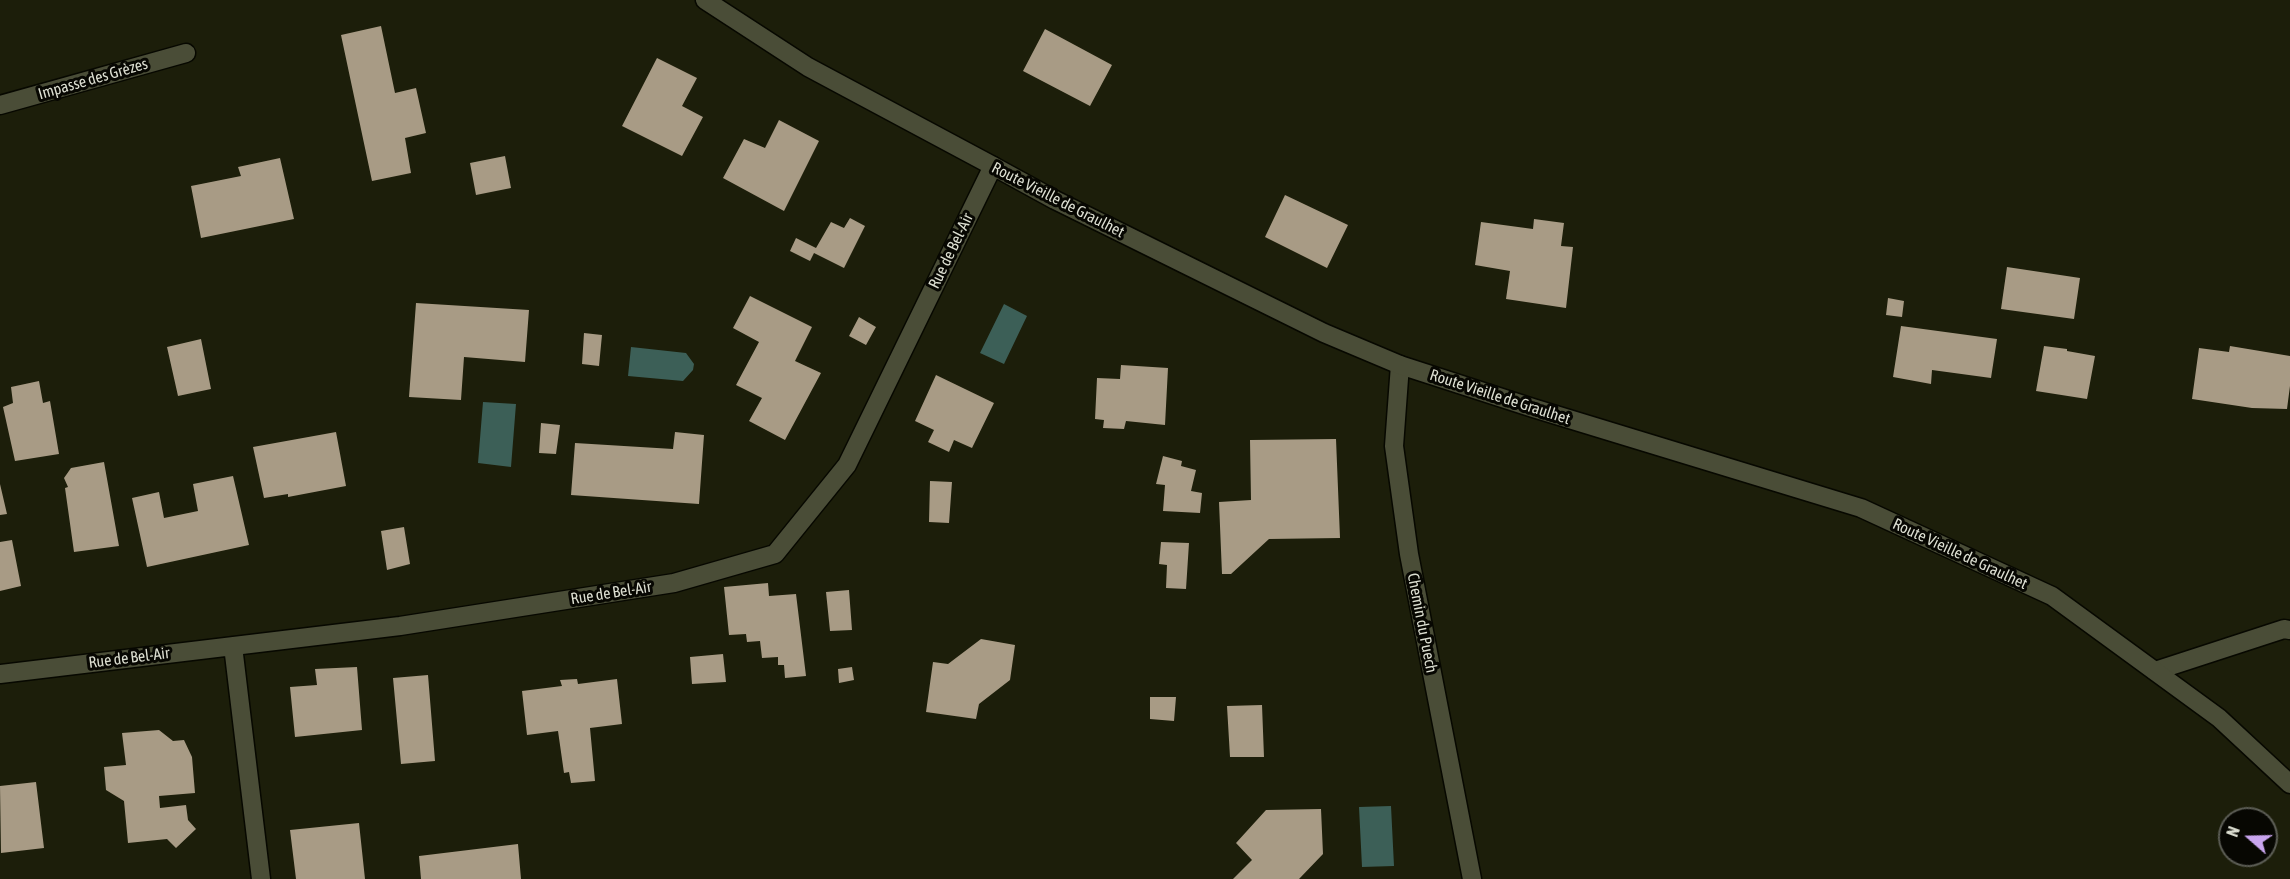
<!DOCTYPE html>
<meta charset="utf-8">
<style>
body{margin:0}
#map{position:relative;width:2290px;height:879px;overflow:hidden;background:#1c1e0a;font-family:"Asap Condensed",sans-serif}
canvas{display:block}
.north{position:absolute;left:2218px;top:807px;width:60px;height:60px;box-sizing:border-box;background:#070702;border:2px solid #5c5d55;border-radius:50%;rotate:290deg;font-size:16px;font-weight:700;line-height:24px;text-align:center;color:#dcded1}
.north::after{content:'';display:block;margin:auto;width:21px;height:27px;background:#c9a5ee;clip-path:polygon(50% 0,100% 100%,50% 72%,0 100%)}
</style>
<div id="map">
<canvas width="2290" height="879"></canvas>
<div class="north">N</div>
</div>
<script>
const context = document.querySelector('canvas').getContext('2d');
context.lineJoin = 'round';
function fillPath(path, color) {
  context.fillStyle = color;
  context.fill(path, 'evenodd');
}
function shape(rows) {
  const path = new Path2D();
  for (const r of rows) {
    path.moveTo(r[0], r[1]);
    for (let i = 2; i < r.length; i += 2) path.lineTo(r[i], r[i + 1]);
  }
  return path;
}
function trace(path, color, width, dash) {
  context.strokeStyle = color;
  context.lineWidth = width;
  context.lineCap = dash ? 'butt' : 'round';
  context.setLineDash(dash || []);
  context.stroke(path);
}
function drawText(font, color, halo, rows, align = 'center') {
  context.font = font + ' "Asap Condensed",sans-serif';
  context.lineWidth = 6;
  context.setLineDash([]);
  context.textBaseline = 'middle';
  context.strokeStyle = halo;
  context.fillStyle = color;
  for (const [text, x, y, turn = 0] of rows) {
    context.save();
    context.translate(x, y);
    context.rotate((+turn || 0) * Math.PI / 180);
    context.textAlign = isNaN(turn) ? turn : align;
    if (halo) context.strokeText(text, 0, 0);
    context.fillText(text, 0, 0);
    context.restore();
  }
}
fillPath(shape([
 [1004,304,1027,316,1004,364,980,353],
 [631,347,686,353,694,364,693,370,683,381,628,376],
 [483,402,516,404,511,467,478,463],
 [1391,806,1394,866,1362,867,1359,807]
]), '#3c5f57');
fillPath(shape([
 [381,26,395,93,416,88,426,133,405,138,411,173,372,181,341,35],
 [1045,29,1112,65,1090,106,1023,71],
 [657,58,697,78,682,106,703,117,682,156,622,126],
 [779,120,819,141,784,211,723,178,744,139,765,148],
 [505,156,511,188,476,195,470,163],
 [280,158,294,219,201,238,191,186,241,176,238,167],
 [1285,195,1348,225,1327,268,1265,237],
 [850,218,865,226,844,268,814,253,810,261,790,251,796,238,816,248,831,222,844,228],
 [1534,219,1564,223,1561,246,1573,247,1566,308,1506,299,1510,271,1475,265,1481,222,1533,229],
 [2007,267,2080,278,2074,319,2001,309],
 [750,296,812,327,795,361,821,373,785,440,749,421,762,398,736,385,759,342,733,328],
 [1888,298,1904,301,1902,317,1886,315],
 [416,303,529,310,525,362,464,357,461,400,409,397],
 [859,317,876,327,866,345,849,336],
 [1901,326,1997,339,1991,378,1932,370,1931,384,1893,377],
 [584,333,602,335,599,366,582,364],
 [201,339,211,389,178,396,167,347],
 [2044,346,2067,349,2067,351,2095,356,2087,399,2036,391],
 [2230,346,2290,356,2290,386,2287,409,2252,408,2192,399,2199,348,2229,352],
 [1121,365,1168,368,1165,425,1126,421,1124,429,1103,428,1104,420,1095,419,1097,378,1120,379],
 [936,375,994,403,972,448,954,440,949,452,928,442,934,430,915,421],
 [39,381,43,403,50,401,59,454,15,461,3,407,13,403,11,387],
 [541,423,560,425,556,454,539,453],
 [336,432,346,486,288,497,288,494,264,498,253,447],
 [675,432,704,435,699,504,571,495,575,443,673,449],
 [1336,439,1340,538,1269,539,1231,574,1222,574,1219,502,1251,500,1250,440],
 [1163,456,1182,461,1181,466,1196,470,1191,491,1202,493,1200,513,1163,511,1165,485,1156,484],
 [104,462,119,546,74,552,65,488,68,487,64,478,71,468],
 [233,476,249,545,147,567,132,498,159,492,164,518,198,511,193,484],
 [930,481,952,482,949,523,929,522],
 [0,484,7,514,0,515],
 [404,527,410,564,387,570,381,531],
 [12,540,21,586,0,591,0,542],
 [1161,542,1189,543,1186,589,1166,588,1167,565,1159,564],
 [768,583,769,596,796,594,806,676,785,678,784,665,778,665,778,657,762,658,760,641,747,642,746,634,729,635,724,587],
 [849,590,852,630,830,631,826,592],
 [981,639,1015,645,1010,680,979,704,976,719,926,712,933,662,948,664],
 [723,654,726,682,692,684,690,657],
 [357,667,362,730,295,737,290,687,317,685,315,669],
 [852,667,854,680,839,683,838,669],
 [428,675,435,761,401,764,393,678],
 [577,679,578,684,617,679,622,724,590,728,595,781,571,783,569,772,564,773,558,731,527,735,522,691,562,686,560,680],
 [1150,697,1176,697,1174,721,1150,719],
 [1262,705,1264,757,1230,757,1227,706],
 [159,730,173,741,184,740,192,757,195,793,159,796,160,808,186,805,188,820,196,829,176,848,167,839,128,843,124,801,106,790,104,767,126,765,122,733],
 [36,782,44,848,1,853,0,786],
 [1321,809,1323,854,1299,879,1233,879,1252,860,1236,843,1266,810],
 [359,823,365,879,296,879,290,830],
 [518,844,521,879,421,879,419,856]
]), '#a89b85');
const street = shape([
 [0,105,186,53],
 [1400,365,1394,446,1409,554,1472,879],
 [233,646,261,879],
 [2155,671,2284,629,2290,630],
 [0,674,400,626,674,583,775,554,847,465,993,166]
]);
const secondary = shape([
 [705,0,808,67,993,166,1055,200,1324,333,1400,365,1533,408,1861,508,2052,596,2219,718,2290,784]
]);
trace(street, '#070800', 21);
trace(secondary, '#070800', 21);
trace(street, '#4a4d37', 18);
trace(secondary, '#4a4d37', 18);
drawText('16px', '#dcded1', '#070702', [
 ["Impasse des Grèzes",93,79,-16],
 ["Route Vieille de Graulhet",1058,200,27],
 ["Rue de Bel-Air",951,251,-64],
 ["Route Vieille de Graulhet",1500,397,18],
 ["Route Vieille de Graulhet",1960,554,25],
 ["Rue de Bel-Air",611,593,-9],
 ["Chemin du Puech",1422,623,79],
 ["Rue de Bel-Air",129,658,-7]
]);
</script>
